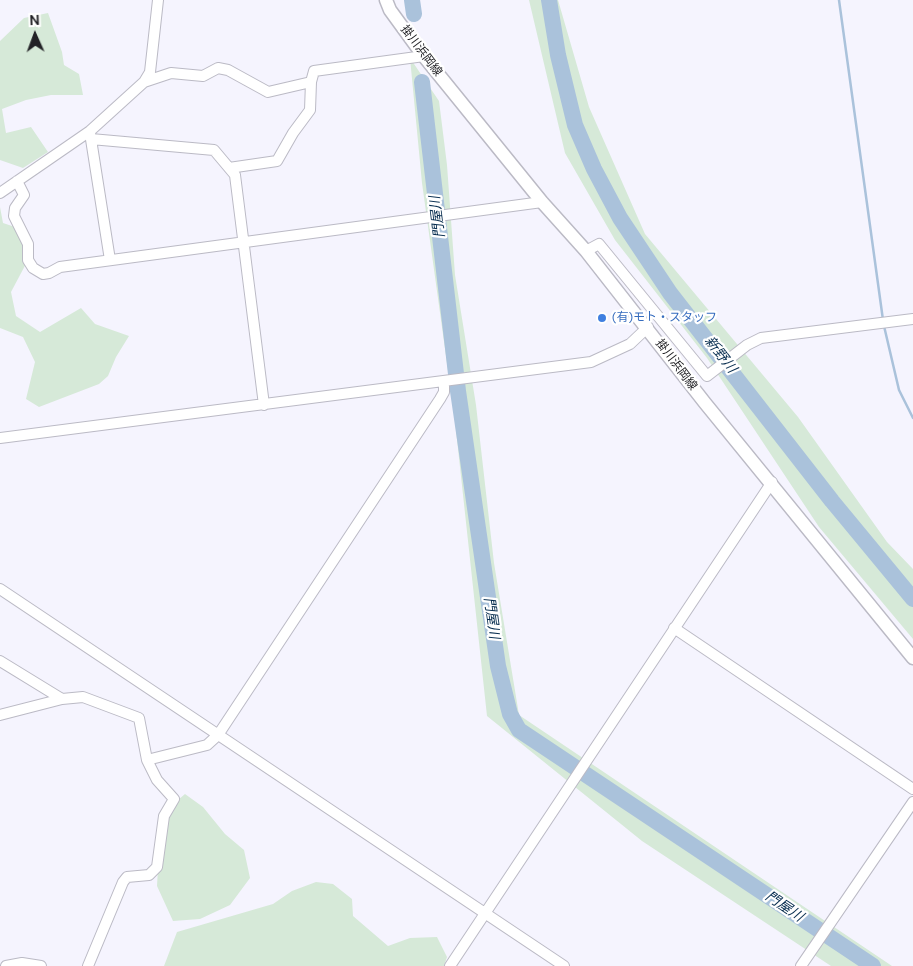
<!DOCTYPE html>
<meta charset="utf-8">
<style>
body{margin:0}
#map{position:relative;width:913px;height:966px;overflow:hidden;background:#f5f4fe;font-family:"DM Sans",sans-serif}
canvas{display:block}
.north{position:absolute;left:10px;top:10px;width:50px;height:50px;-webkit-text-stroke:4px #fff;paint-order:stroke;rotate:358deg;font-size:14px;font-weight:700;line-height:20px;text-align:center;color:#222226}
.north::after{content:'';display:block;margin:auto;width:18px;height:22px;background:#222226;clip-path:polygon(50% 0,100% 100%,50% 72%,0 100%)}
</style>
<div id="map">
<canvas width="913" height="966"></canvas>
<div class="north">N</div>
</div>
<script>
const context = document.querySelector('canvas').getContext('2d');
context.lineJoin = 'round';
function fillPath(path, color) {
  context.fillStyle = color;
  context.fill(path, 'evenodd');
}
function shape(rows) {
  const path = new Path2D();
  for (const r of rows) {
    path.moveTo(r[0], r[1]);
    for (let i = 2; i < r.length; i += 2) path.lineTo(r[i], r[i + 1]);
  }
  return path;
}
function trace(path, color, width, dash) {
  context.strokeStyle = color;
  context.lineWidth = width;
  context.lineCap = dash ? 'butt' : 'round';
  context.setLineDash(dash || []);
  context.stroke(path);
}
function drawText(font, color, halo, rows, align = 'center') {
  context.font = font + ' "DM Sans","Noto Sans JP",sans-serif';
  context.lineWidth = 4.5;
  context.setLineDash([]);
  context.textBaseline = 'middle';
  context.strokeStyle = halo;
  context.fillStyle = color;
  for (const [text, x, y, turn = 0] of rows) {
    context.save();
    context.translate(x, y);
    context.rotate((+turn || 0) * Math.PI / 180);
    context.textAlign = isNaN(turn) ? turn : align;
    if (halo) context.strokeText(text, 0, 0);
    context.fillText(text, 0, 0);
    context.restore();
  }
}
fillPath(shape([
 [529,0,558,0,589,107,645,234,798,417,887,542,913,569,913,639,819,527,707,358,615,240,565,153],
 [48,13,62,52,64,65,79,74,83,95,51,95,26,100,2,109,6,133,31,127,48,152,23,168,0,160,0,41,24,18],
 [410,58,439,101,447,165,455,275,476,405,494,563,519,715,892,966,831,966,642,841,487,716,455,421,422,183],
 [0,207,3,223,21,229,28,260,11,292,16,316,40,332,81,308,95,324,129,336,116,357,108,376,99,384,39,407,26,399,35,362,23,337,0,328],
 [185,794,203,807,225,834,244,850,250,878,230,905,200,919,173,921,157,886,159,851,171,806],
 [316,882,333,884,352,899,353,916,388,946,410,938,437,937,447,957,444,966,164,966,177,932,273,904,292,891]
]), '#d6e9d8');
trace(shape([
 [839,0,883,320],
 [884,326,899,390,913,418]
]), '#aac2db', 2.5);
trace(shape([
 [412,0,414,14],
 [549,0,558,55,575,125,594,169,620,218,670,293,832,501,913,599],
 [422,82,458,391,498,666,510,714,519,730,873,966]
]), '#aac2db', 16);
const minor = shape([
 [144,82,171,73,203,76,218,68,228,70,268,92,311,82],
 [90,133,110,260],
 [91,139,214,150,235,175,264,405],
 [229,168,277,161,293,133,310,110,311,82,314,71,424,56],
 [17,181,24,195,15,208,14,216,28,244,28,260,33,268,43,274,49,273,60,267,542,202],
 [0,193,90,131,144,82,150,72,158,0],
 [586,251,599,244,707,376,747,345,761,338,913,319],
 [0,438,591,362,630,344,648,327],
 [0,589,564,966],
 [674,628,913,789],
 [0,661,62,699],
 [0,715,62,699,83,697,139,718,147,760],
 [6,966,22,963,41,966],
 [88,966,123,882,127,877,149,875,157,867,164,816,174,799,157,780,147,760,207,745,218,735,440,399,444,392,444,382],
 [450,966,772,482],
 [801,966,913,802]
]);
const major = shape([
 [386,0,390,10,422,54,542,202,586,251,705,403,913,658]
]);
trace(minor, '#bbbac5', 12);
trace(major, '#bbbac5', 15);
trace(minor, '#fff', 10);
trace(major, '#fff', 12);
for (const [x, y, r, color] of [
 [602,318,5,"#3f7fe0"]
]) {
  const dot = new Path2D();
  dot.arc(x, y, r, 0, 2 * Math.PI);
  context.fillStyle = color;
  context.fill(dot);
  trace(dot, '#fff', 2);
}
drawText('12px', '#222226', '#fff', [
 ["掛川浜岡線",421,51,53],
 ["掛川浜岡線",676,365,53]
]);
drawText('12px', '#366cbe', '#fff', [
 ["(有)モト・スタッフ",612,318]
], 'left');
drawText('italic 14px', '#072d4f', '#fff', [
 ["門屋川",438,217,-97],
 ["新野川",720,355,52],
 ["門屋川",491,618,82],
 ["門屋川",784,907,34]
]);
</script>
